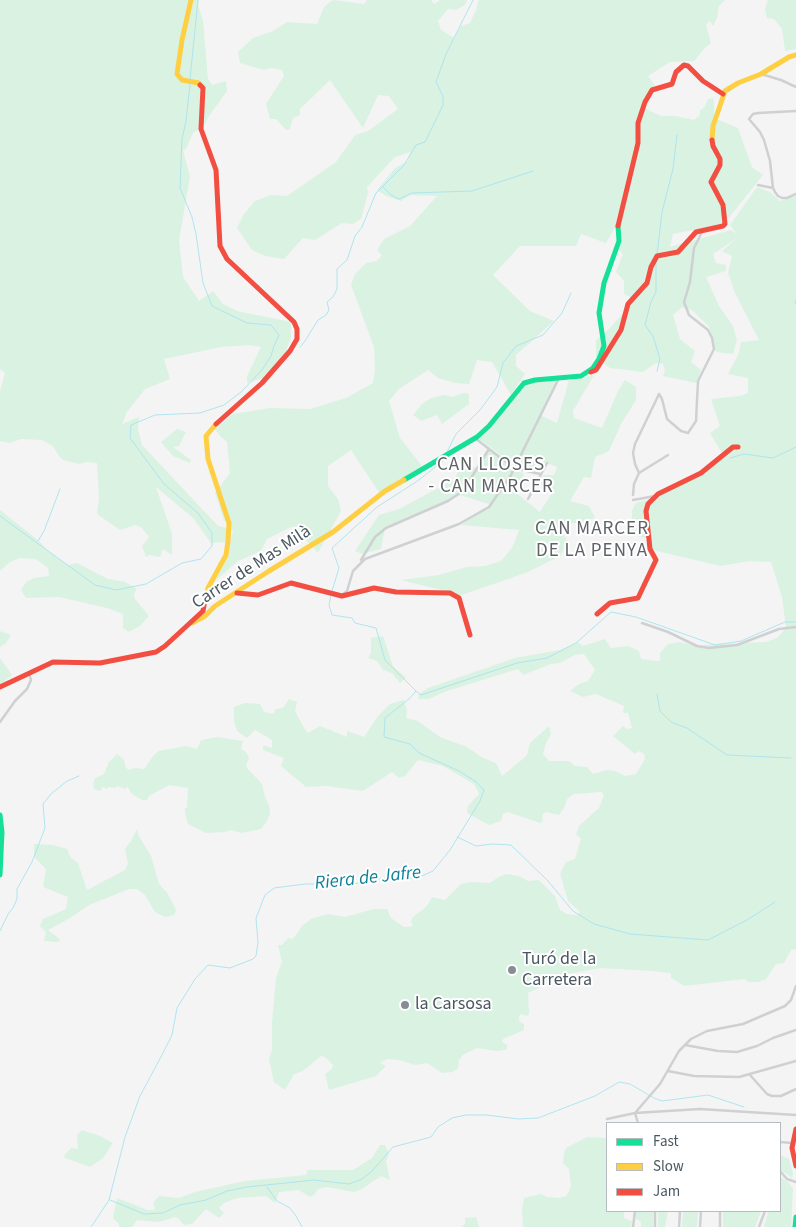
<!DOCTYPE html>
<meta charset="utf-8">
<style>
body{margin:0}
#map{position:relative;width:796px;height:1227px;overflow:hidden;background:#f4f4f4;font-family:"Source Sans 3",sans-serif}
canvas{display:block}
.legend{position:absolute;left:606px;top:1122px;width:175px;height:90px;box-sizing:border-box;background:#fff;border:1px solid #b7bcc0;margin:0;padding:6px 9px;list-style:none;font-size:15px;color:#4a5761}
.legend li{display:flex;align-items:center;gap:10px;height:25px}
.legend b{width:25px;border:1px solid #b7bcc0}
</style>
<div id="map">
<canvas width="796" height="1227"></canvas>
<ul class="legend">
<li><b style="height:6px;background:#16e098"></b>Fast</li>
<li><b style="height:6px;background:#ffcf43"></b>Slow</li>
<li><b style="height:6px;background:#f24e42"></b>Jam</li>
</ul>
</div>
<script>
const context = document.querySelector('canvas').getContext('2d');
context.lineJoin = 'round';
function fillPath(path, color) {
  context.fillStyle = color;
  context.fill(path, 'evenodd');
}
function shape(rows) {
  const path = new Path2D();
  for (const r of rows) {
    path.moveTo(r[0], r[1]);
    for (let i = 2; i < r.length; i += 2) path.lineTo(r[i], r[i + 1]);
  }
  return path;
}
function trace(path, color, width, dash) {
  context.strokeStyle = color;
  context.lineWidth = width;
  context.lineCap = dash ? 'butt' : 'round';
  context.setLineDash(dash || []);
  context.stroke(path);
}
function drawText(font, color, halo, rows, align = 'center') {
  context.font = font + ' "Source Sans 3",sans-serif';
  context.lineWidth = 4;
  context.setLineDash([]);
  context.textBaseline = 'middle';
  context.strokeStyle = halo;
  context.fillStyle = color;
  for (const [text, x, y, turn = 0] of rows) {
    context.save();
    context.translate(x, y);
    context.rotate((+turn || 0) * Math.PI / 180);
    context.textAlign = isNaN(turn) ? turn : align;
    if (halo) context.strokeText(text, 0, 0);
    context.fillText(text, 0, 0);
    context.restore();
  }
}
fillPath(shape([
 [0,0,199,0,198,5,203,21,208,79,212,85,226,81,227,91,209,116,203,127,193,133,186,149,183,150,190,177,179,240,183,277,199,301,213,291,223,304,237,311,291,322,291,338,284,356,263,378,247,383,247,376,261,347,249,345,221,347,164,359,170,379,145,389,127,412,122,424,139,417,138,429,142,445,218,526,227,528,226,542,211,543,193,518,156,487,172,534,172,555,163,549,160,557,149,555,146,557,142,546,149,537,141,527,135,525,120,530,97,514,99,498,97,463,87,462,79,464,63,460,59,456,53,446,42,440,21,439,10,443,0,441,0,391,5,373,0,369],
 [333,0,364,4,367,0,431,0,434,4,440,0,467,0,465,5,456,10,448,9,438,21,441,30,454,38,461,26,470,23,476,10,479,0,725,0,719,6,717,18,713,26,710,21,706,25,711,43,705,48,694,61,670,62,648,76,655,85,644,108,661,116,676,116,694,120,700,115,700,110,704,108,708,99,713,98,714,103,714,118,738,128,752,167,763,175,724,224,673,234,670,247,731,230,737,234,730,225,757,187,770,192,780,201,796,196,796,949,791,950,784,963,776,964,766,979,758,982,749,982,744,979,685,986,671,978,671,973,652,971,600,968,567,974,528,993,529,1014,527,1016,521,1014,519,1016,519,1021,524,1024,524,1030,503,1039,502,1042,507,1045,507,1048,506,1050,496,1051,477,1048,463,1055,459,1060,458,1068,453,1072,442,1073,427,1063,415,1065,399,1060,387,1059,380,1063,386,1066,376,1076,329,1090,325,1074,332,1069,333,1065,325,1057,321,1056,303,1071,294,1074,285,1090,274,1082,269,1059,272,1050,272,1022,276,978,282,962,278,945,282,945,288,938,293,939,302,926,311,919,328,914,345,917,374,909,387,909,391,918,398,923,404,927,413,926,411,921,413,917,427,906,432,897,445,900,461,884,471,882,490,883,497,878,506,874,519,876,528,881,539,880,555,896,560,910,567,914,578,915,580,912,568,901,560,874,566,862,575,859,581,839,576,834,579,826,599,808,604,795,601,792,574,794,567,799,565,806,559,815,546,812,542,815,543,821,540,823,508,812,503,814,501,821,489,825,467,813,468,806,479,794,474,784,443,766,418,760,405,776,399,778,392,772,363,791,326,786,306,787,281,766,284,758,263,750,263,745,272,748,272,740,255,730,247,738,237,731,234,721,234,707,245,703,260,704,264,712,273,714,276,709,283,708,289,699,297,702,295,711,304,728,308,733,320,726,347,737,347,731,364,737,378,716,390,704,404,700,407,711,406,718,418,721,440,737,467,747,483,758,496,763,502,776,524,758,527,755,530,743,549,726,551,734,546,743,543,754,549,761,569,761,575,766,587,767,593,774,607,770,615,771,625,776,636,774,645,759,644,754,639,751,635,754,613,736,623,726,627,729,632,728,628,713,623,713,624,706,596,694,583,697,570,691,579,684,588,681,595,670,584,654,575,655,560,663,551,664,523,675,518,669,444,692,429,699,418,699,419,694,428,688,515,658,560,650,578,642,583,646,605,639,611,648,628,646,639,651,641,659,656,661,660,661,660,653,668,644,680,642,696,646,714,644,766,642,777,638,786,628,782,597,771,562,749,561,721,566,648,549,650,539,633,535,625,527,646,533,647,521,632,520,632,510,636,503,656,497,707,470,722,453,710,433,720,426,711,399,740,396,748,393,748,378,728,374,738,355,741,342,759,340,735,293,728,273,732,256,722,251,736,239,713,254,716,263,726,265,726,271,706,277,719,306,733,326,737,340,733,354,716,352,709,327,693,311,682,307,673,315,680,339,695,351,691,362,701,370,696,383,663,376,665,371,663,364,656,363,643,372,610,368,596,358,596,340,608,330,627,309,630,297,624,294,624,281,616,272,623,254,618,249,617,224,606,243,581,234,576,246,520,246,493,275,530,311,554,321,516,355,516,366,525,374,511,395,492,362,477,360,469,384,455,383,438,378,428,370,399,389,389,401,400,438,422,466,380,494,351,450,328,466,328,486,338,499,341,511,318,553,293,526,267,539,261,551,238,561,215,581,226,560,233,531,224,520,215,493,230,473,227,442,220,436,215,429,233,414,270,408,310,409,346,398,373,383,375,369,374,347,351,285,355,274,366,263,377,261,382,255,377,250,384,239,410,226,437,196,410,195,401,201,386,196,377,190,395,168,408,161,410,152,395,157,367,187,368,193,361,219,353,224,342,223,315,240,303,238,284,259,265,256,252,250,237,228,244,214,255,201,271,195,287,196,336,162,355,135,368,131,398,109,389,96,378,95,363,128,330,80,300,109,300,115,293,118,290,129,286,130,276,119,270,119,266,104,284,76,282,70,272,68,264,70,240,63,238,52,253,38,273,31,287,22,317,24,324,7],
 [768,0,796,0,796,49,785,51,782,29,774,19,767,18,765,9],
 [594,375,573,411,574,418,602,428,618,391,625,380,636,387,636,400,621,424,609,451,595,457,591,478,584,477,570,501,589,506,595,518,576,523,558,524,568,542,560,556,528,572,459,596,441,590,401,580,439,575,467,567,485,566,501,561,512,548,519,530,461,525,492,505,460,495,385,527,381,549,362,554,355,551,379,515,399,509,455,479,460,466,478,468,489,451,524,474,516,493,540,512,552,493,539,485,543,475,554,475,557,467,545,462,539,472,514,465,479,439,497,421,524,382,546,380,557,380,540,415,557,423,569,380],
 [464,393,469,394,469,404,442,424,437,415,421,421,413,415,422,404,431,398,443,395,452,397],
 [177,429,186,432,179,446,173,447,191,460,190,463,173,456,161,442],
 [0,510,34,537,43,545,46,550,68,565,77,563,108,579,125,582,137,589,134,594,135,599,149,616,140,626,129,632,123,628,123,614,107,608,59,597,26,598,21,590,26,582,34,578,49,576,48,568,36,559,20,558,10,562,0,571],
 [0,631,11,635,6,643,0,647],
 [383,636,393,666,406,678,400,683,392,673,383,670,377,661,368,658,371,653,371,638],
 [0,658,12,675,0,685],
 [217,737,243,741,241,749,246,752,249,758,246,765,247,768,262,784,265,797,269,805,270,813,267,821,261,829,247,832,241,833,231,830,225,832,206,833,188,824,185,813,185,808,187,808,188,788,169,785,149,796,147,800,142,800,132,794,127,786,126,789,117,786,115,788,109,787,107,789,103,787,100,791,94,789,93,785,95,778,104,774,109,762,117,754,124,760,125,766,128,770,135,768,144,769,154,755,159,751,186,746,197,749,201,740],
 [137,829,139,836,151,856,159,884,168,894,176,910,174,915,165,917,155,912,145,895,137,889,129,889,89,905,70,918,48,930,61,940,57,942,44,941,46,932,40,926,43,919,66,909,68,897,43,887,46,869,34,857,34,844,53,845,67,849,71,858,78,863,87,890,125,870,128,864,125,849,131,841],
 [82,1130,100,1136,113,1143,103,1158,90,1167,63,1157,71,1148,78,1149,77,1135],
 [587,1137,607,1138,607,1211,624,1211,624,1218,632,1221,631,1227,523,1227,522,1209,524,1198,541,1194,547,1197,560,1198,566,1196,568,1193,571,1186,569,1169,563,1163,564,1153,566,1148],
 [380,1145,385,1145,389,1154,386,1161,390,1180,381,1176,362,1189,354,1192,327,1187,318,1189,315,1194,310,1197,299,1190,279,1192,275,1203,266,1196,237,1198,224,1203,219,1208,224,1213,219,1218,206,1209,192,1224,184,1225,178,1218,173,1217,170,1219,158,1222,137,1220,132,1227,119,1227,119,1224,113,1218,117,1198,148,1210,155,1210,153,1203,159,1196,179,1198,195,1192,245,1181,306,1175,308,1170,353,1170,372,1158],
 [780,1155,789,1159,793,1173,792,1178,780,1169],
 [780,1176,789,1183,793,1189,791,1227,764,1227,768,1212,780,1211],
 [636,1211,653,1211,653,1227,641,1227,641,1222,635,1218],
 [658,1211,668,1211,665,1227,658,1227],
 [683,1211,698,1211,697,1227,682,1227],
 [723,1211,761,1211,755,1227,723,1227],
 [476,1217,479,1227,461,1227,465,1224,465,1218]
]), '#daf2e2');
trace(shape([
 [190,79,198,0],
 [383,187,391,195,399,199,412,193,472,191,533,171],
 [657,255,662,212,673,169,677,135],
 [656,261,656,292,651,302,645,325,653,336,660,359,657,371],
 [795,301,796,304],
 [300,347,305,341,318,320,326,315,329,310,327,302,333,297,337,289,337,269,347,260,355,236,362,227,376,193,404,165,416,145,425,142,443,105,443,96,436,82,446,54,473,0],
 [447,452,456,434,480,410,497,387,503,363,516,346,543,335,562,313,571,293],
 [730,458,744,454,773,458,796,447],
 [0,516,95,585,116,590,146,584,182,563,201,559,212,546,212,533,198,513,164,484,130,438,131,425,155,415,200,413,224,405,241,392,262,370,271,356,274,346,279,335,271,325,247,323,212,306,203,283,196,234,192,217,180,188,182,139,186,121,190,84],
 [38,541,44,531,60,489],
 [332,591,339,568,332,548,377,507,416,482,442,462,444,458],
 [331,595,329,605,332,615,352,618,355,623,376,628,385,660,416,691],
 [657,694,660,711,671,722,687,728,727,755,791,758],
 [457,837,476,846,492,844,511,845,548,881,573,911,594,924,630,934,708,940,747,920,775,902],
 [0,931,8,914,13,908,17,899,17,889,32,862,45,828,43,804,51,794,67,781,79,776],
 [267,1187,277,1201,290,1208,296,1216,302,1227],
 [110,1200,144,1214,163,1213,180,1205,206,1200,227,1191,247,1187,314,1180,349,1184,362,1179,372,1171,393,1147,431,1137,438,1127,452,1118,466,1115,487,1115,518,1119,538,1118,595,1096,619,1082,630,1084,654,1098,662,1101,708,1095,744,1107],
 [91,1227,109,1200,125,1137,140,1096,163,1053,172,1035,177,1008,195,979,208,965,230,968,253,959,256,956,258,943,256,918,265,895,274,888,305,884,353,884,384,878,417,878,433,871,450,850,480,801,484,790,475,781,459,771,419,753,410,744,384,737,385,718,409,699,416,691,421,695,517,663,547,658,576,643,611,612,636,617,715,645,741,641,785,622,796,622]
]), '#afe4ef', 1);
trace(shape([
 [761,74,781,80,796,87],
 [796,111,758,113,753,114,749,119,760,132,764,140,770,161,773,188,775,192,778,196,782,198,787,198,796,194],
 [758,185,773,188],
 [659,394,662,399,667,419,681,431,688,433,696,421,698,381,714,349,712,338,708,330,689,315,684,302,690,282,694,248,703,230],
 [489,449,514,468,540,474],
 [639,473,635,464,633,453,635,444,659,394],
 [633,495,634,484,639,473,668,455],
 [528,499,547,463],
 [633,500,655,496],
 [361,560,375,537,386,528,448,501,463,491,489,449,475,438],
 [342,595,347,591,353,571,365,559,459,524,489,507,511,475,559,378],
 [642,623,668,632,697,646,709,648,737,645,779,629,796,627],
 [0,722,15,701,27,689,31,680,29,673],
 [685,1045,718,1051,737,1052,757,1046,773,1038,796,1030],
 [668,1071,694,1076,739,1077,796,1061],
 [750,1075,767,1094,772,1096,781,1096,796,1089],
 [635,1113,660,1084,679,1051,691,1039,707,1031,743,1024,785,1006,791,1000,796,986],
 [635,1113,638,1123],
 [607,1119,635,1113,700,1109,796,1115],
 [780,1142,792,1143],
 [780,1171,787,1179,796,1182],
 [655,1211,655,1227],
 [720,1211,720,1227],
 [633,1227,635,1211],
 [679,1227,680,1211],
 [700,1227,701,1211],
 [759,1227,765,1211]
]), '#ced0d2', 2.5);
trace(shape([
 [404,480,477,437,489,426,524,383,535,380,581,376,593,368,599,359,604,346,599,313,604,283,619,241,618,226],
 [0,815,2,832,0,875],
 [795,1227,796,1217]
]), '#16e098', 5);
trace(shape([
 [191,0,182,40,177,74,182,80,199,83,200,85],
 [712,140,713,126,725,91,738,83,761,74,789,57,796,55],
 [204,605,208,588,226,555,228,541,229,523,208,459,206,436,216,424],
 [192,623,205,616,215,606,269,571,333,532,385,491,404,480]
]), '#ffcf43', 5);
trace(shape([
 [200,85,203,88,201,129,216,170,220,246,227,259,294,322,297,329,297,339,290,351,262,383,216,424],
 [618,226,638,143,638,123,645,102,652,90,672,84,676,72,684,65,688,66,703,81,723,94],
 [591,372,596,370,621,330,628,304,647,283,651,267,657,256,678,252,696,232,723,226,725,224,723,205,711,182,720,165,720,159,713,146,712,140],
 [237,593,258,595,291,583,342,596,374,588,396,592,450,593,459,598,470,635],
 [597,614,610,603,638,598,656,560,650,549,646,511,648,504,658,494,701,473,733,447,738,447],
 [0,687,53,662,100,663,156,652,165,646,203,611,204,605],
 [796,1129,792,1148,796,1166]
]), '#f24e42', 5);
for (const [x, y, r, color] of [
 [512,970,5,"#868e94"],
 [405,1005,5,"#868e94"]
]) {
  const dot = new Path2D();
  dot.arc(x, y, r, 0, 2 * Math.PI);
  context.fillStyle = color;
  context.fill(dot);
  trace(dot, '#fff', 2);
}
drawText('18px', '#4a5761', '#fff', [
 ["Carrer de Mas Milà",252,568,-33]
]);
drawText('18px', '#4a5761', '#fff', [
 ["Turó de la",522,960],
 ["Carretera",522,981],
 ["la Carsosa",415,1005]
], 'left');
context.letterSpacing = '1px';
drawText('19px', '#5f6368', '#fff', [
 ["CAN LLOSES",491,466],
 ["- CAN MARCER",491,488],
 ["CAN MARCER",592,530],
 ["DE LA PENYA",592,552]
]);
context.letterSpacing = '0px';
drawText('italic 19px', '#0e8099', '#fff', [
 ["Riera de Jafre",368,879,-6]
]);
</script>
